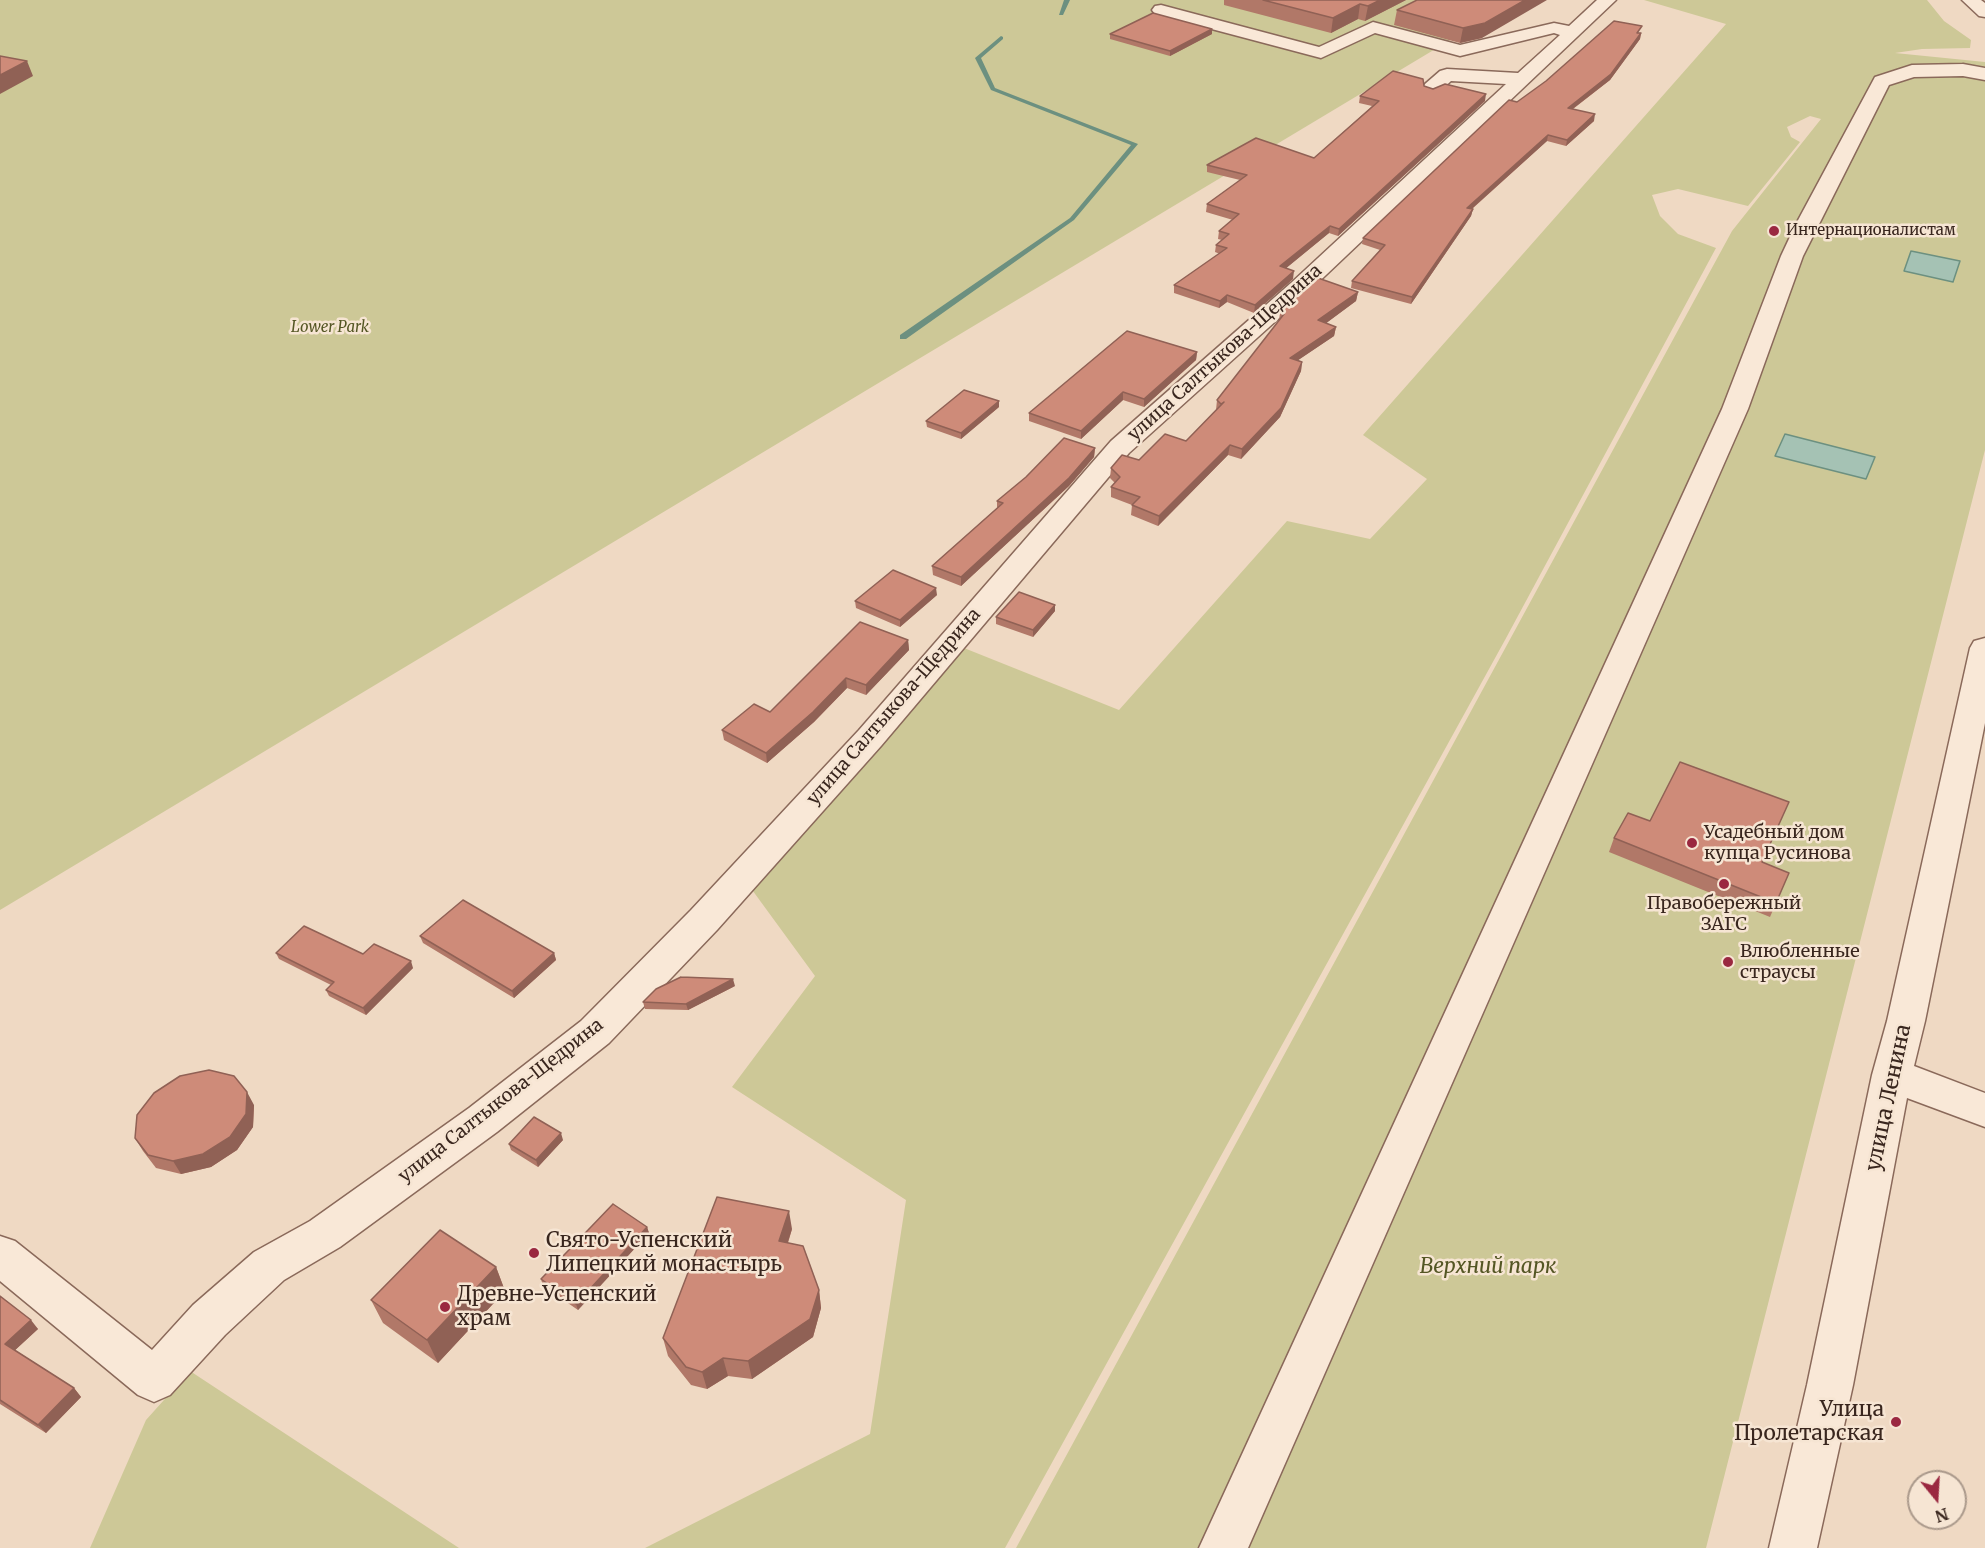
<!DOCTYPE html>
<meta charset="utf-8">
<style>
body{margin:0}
#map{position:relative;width:1985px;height:1548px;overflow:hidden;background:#efd9c3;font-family:Merriweather,serif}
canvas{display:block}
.north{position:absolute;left:1907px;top:1470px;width:60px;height:60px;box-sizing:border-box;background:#f6e5d3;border:2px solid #aa998b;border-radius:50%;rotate:162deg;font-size:16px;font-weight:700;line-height:24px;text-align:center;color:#39261e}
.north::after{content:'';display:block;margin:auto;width:21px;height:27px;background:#9a2840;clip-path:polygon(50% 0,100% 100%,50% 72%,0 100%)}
</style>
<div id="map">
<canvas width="1985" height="1548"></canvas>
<div class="north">N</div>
</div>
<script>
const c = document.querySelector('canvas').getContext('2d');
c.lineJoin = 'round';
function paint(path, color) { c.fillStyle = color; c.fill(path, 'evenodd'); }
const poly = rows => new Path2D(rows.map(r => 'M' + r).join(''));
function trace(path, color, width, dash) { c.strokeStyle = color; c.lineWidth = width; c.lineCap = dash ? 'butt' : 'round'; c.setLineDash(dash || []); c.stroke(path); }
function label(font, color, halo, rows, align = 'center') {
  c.font = font + ' Merriweather,serif'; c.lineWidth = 5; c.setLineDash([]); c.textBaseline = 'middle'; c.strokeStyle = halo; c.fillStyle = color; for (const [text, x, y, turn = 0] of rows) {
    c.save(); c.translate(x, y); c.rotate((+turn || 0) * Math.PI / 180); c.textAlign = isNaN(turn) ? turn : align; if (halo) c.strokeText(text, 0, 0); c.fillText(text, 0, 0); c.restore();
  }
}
const green = poly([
 [0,0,1517,0,0,910],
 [1644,0,1927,0,1944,21,1971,40,1970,48,1922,49,1895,53,1985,62,1985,450,1706,1548,1016,1548,1732,231,1821,119,1810,116,1787,127,1791,137,1800,142,1748,206,1678,189,1652,195,1660,216,1678,234,1716,248,1505,640,1005,1548,645,1548,870,1434,906,1200,732,1087,815,976,750,887,959,646,1119,710,1287,521,1370,539,1427,479,1363,435,1726,24],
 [190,1371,459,1548,90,1548,146,1420]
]);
const water = poly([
 [1911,251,1960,261,1953,282,1904,271,1911,251],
 [1785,434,1875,457,1866,479,1775,456,1785,434]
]);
const stream = poly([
 [1064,0,1070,0,1063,15,1059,15,1064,0],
 [1001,36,1003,37,1003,39,981,58,995,88,1138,144,1074,220,906,339,900,339,900,335,1070,218,1131,145,991,90,975,58,1001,36]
]);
const minor = poly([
 [1597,0,1616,0,1307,293,1129,453,881,746,717,930,609,1043,497,1132,340,1247,284,1280,225,1335,170,1395,154,1402,138,1395,0,1281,0,1236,15,1241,152,1350,193,1305,254,1252,310,1221,469,1108,581,1021,691,910,859,730,1111,441,1291,283,1506,84,1451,81,1439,92,1432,94,1425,92,1423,88,1425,84,1440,71,1447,69,1518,73,1560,35,1554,33,1460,56,1375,33,1321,58,1155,14,1152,10,1155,6,1161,5,1319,47,1373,22,1460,45,1554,23,1569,26,1597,0],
 [1962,0,1981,0,1985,3,1985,17,1979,16,1962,0],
 [1963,64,1985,68,1985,80,1963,76,1914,77,1889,85,1803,256,1748,409,1248,1548,1199,1548,1722,409,1781,256,1796,224,1875,77,1912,65,1963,64],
 [1985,638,1985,723,1925,1021,1914,1066,1985,1093,1985,1127,1907,1098,1853,1385,1817,1548,1769,1548,1807,1385,1872,1075,1887,1021,1970,648,1974,641,1985,638]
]);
const wall = poly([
 [1224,0,1406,0,1365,21,1358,19,1331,33,1224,5],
 [1417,0,1482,38,1460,43,1394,25,1397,10],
 [1212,29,1212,34,1170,56,1110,39,1110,34],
 [1641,32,1640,33,1641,33,1640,39,1610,80,1573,109,1594,121,1566,146,1547,141,1472,209,1473,209,1471,216,1411,304,1351,288,1352,281,1380,250,1362,244,1363,238],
 [1424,86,1433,89,1485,101,1338,236,1329,233,1286,268,1293,279,1254,313,1227,302,1219,308,1174,293,1174,285,1220,254,1215,252,1216,245,1222,240,1218,239,1219,231,1233,220,1206,212,1207,204,1240,180,1207,172,1207,165,1314,158,1372,106,1359,103,1360,96],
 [1358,292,1356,301,1326,323,1336,327,1334,336,1298,360,1302,362,1301,371,1280,417,1241,459,1228,455,1158,526,1131,515,1132,505,1111,497,1111,487,1115,483,1110,478,1111,468,1139,460,1186,441,1216,410,1217,400,1279,321,1280,312],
 [1197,352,1196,360,1144,407,1123,400,1081,439,1029,421,1029,413],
 [999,407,961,439,927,427,926,421],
 [1095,448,1094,457,1069,486,961,586,933,575,932,566,997,508,997,501],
 [937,595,900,627,856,608,855,601],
 [1055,611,1033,637,996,624,996,617],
 [908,640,909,650,866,695,847,688,814,722,767,763,724,740,722,730,770,712],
 [1650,821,1776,903,1770,917,1609,852,1614,838],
 [420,936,554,953,556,960,514,998,423,943],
 [276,953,363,954,413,968,366,1015,329,996,326,990,331,985,279,959],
 [735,986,688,1010,645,1009,643,1002],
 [254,1105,253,1127,237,1150,211,1167,181,1174,156,1168,143,1151,135,1138],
 [563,1140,538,1167,511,1150,509,1144],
 [647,1227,649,1233,578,1310,543,1286,541,1279],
 [792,1229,788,1243,819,1290,821,1308,813,1337,752,1379,728,1376,707,1389,691,1385,668,1356,663,1338],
 [496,1267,505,1291,438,1363,383,1323,371,1300],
 [0,1296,38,1329,15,1350,74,1388,81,1397,46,1433,0,1404]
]);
const shadedWall = poly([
 [1380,0,1406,0,1365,21,1368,6],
 [1525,0,1547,0,1482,38,1460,43,1463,28],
 [1360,4,1358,19,1331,33,1333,18],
 [1212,29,1212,34,1170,56,1170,51],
 [1641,33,1640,39,1610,80,1566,114,1568,108],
 [27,61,33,76,0,94,0,75],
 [1486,94,1485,101,1338,236,1339,229],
 [1595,114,1594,121,1566,146,1567,140],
 [1548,135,1547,141,1466,214,1467,208],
 [1473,209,1471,216,1411,304,1412,297],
 [1330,226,1329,233,1279,274,1280,266],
 [1294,271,1293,279,1254,313,1255,305],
 [1358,292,1356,301,1317,330,1318,320],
 [1227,295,1227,302,1219,308,1220,301],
 [1336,327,1334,336,1288,367,1290,358],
 [1197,352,1196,360,1144,407,1144,399],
 [1302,362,1301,371,1280,417,1241,459,1242,449],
 [1123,392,1123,400,1081,439,1081,431],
 [999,401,999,407,961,439,961,433],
 [1230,445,1228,455,1158,526,1159,516],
 [1095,448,1094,457,1069,486,961,586,961,577],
 [936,588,937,595,900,627,900,620],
 [1055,605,1055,611,1033,637,1033,630],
 [908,640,909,650,866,695,866,685],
 [846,678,847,688,814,722,767,763,766,753],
 [554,953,556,960,514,998,512,991],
 [411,961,413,968,366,1015,363,1008],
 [733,979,735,986,688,1010,686,1004],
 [247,1092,254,1105,253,1127,237,1150,211,1167,181,1174,173,1161],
 [561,1133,563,1140,538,1167,536,1160],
 [789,1211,792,1229,782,1260,779,1241],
 [647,1227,649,1233,578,1310,576,1304],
 [496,1267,505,1291,438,1363,427,1340],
 [819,1290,821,1308,813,1337,752,1379,748,1361],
 [31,1320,38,1329,12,1353,5,1344],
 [723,1358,728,1376,707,1389,702,1372],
 [74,1388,81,1397,46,1433,38,1425]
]);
const building = poly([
 [1263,0,1380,0,1368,6,1360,4,1333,18,1263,0],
 [1417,0,1525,0,1485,23,1463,28,1397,10,1417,0],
 [1153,13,1212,29,1170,51,1110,34,1153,13],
 [1614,21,1642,26,1637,33,1641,33,1611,74,1568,108,1595,114,1567,140,1548,135,1467,208,1473,209,1412,297,1352,281,1385,245,1363,238,1509,100,1517,102,1546,81,1614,21],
 [0,56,27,61,0,75,0,56],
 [1393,71,1423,79,1424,86,1433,89,1445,84,1486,94,1339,229,1330,226,1280,266,1294,271,1255,305,1227,295,1220,301,1174,285,1227,248,1216,245,1229,234,1219,231,1239,214,1207,204,1247,175,1207,165,1256,138,1314,158,1379,101,1360,96,1393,71],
 [1318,278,1358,292,1318,320,1336,327,1290,358,1302,362,1281,408,1242,449,1230,445,1159,516,1132,505,1140,497,1111,487,1120,477,1111,468,1122,455,1139,460,1165,434,1186,441,1224,402,1221,404,1217,400,1284,314,1280,312,1318,278],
 [1127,331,1197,352,1144,399,1123,392,1081,431,1029,413,1127,331],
 [964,390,999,401,961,433,926,421,964,390],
 [1064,438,1095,448,1069,478,961,577,932,566,1003,503,997,501,1026,477,1064,438],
 [893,570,936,588,900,620,855,601,893,570],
 [1019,592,1055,605,1033,630,996,617,1019,592],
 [860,622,908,640,866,685,846,678,813,712,766,753,722,730,754,704,770,712,860,622],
 [1680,762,1789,802,1762,862,1789,873,1776,903,1614,838,1628,813,1650,821,1680,762],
 [463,900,554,953,512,991,420,936,463,900],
 [304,926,363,954,374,944,411,961,363,1008,326,990,334,982,276,953,304,926],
 [681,977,733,979,686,1004,643,1002,656,989,681,977],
 [209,1070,234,1076,247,1092,246,1114,230,1137,203,1154,173,1161,148,1155,135,1138,137,1115,154,1093,180,1076,209,1070],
 [534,1117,561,1133,536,1160,509,1144,534,1117],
 [717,1197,789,1211,779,1241,803,1246,819,1290,810,1319,748,1361,723,1358,702,1372,686,1367,663,1338,717,1197],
 [613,1204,647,1227,576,1304,541,1279,613,1204],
 [440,1230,496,1267,427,1340,371,1300,440,1230],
 [0,1296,31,1320,5,1344,74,1388,38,1425,0,1400,0,1296]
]);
const markers = [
 [1774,231,6,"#9a2840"],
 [1692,843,6,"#9a2840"],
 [1724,884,6,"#9a2840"],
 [1728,962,6,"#9a2840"],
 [534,1253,6,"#9a2840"],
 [445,1307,6,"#9a2840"],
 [1896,1422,6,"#9a2840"]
];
const farPoinames = [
 ["Интернационалистам",1786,231]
];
const farParknames = [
 ["Lower Park",330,328]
];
const streetNames = [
 ["улица Салтыкова-Щедрина",1225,353,-42],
 ["улица Салтыкова-Щедрина",894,707,-49],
 ["улица Салтыкова-Щедрина",501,1101,-38]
];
const poiNames = [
 ["Усадебный дом",1704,833],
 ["купца Русинова",1704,854],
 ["Правобережный",1724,904,"center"],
 ["ЗАГС",1724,925,"center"],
 ["Влюбленные",1740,952],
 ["страусы",1740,973]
];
const nearStreetnames = [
 ["улица Ленина",1889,1098,-78]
];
const nearPoinames = [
 ["Свято-Успенский",546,1241],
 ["Липецкий монастырь",546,1265],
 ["Древне-Успенский",457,1295],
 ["храм",457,1319],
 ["Улица",1884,1410,"right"],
 ["Пролетарская",1884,1434,"right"]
];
const nearParknames = [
 ["Верхний парк",1488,1267]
];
paint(green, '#cdc897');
paint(water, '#a5c2b4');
trace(water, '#6c9080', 1.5);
paint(stream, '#6c9080');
trace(minor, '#8a695a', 3);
paint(minor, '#f9e8d7');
paint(wall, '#b17868');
paint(shadedWall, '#906155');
paint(building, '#ce8b79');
trace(building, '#906155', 1.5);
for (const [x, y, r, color] of markers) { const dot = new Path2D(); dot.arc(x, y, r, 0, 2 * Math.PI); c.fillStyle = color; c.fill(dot); trace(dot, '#f6e5d3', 2); }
label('15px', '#39261e', '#f6e5d3', farPoinames, 'left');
label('italic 15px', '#545624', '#f6e5d3', farParknames);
label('18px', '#39261e', '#f6e5d3', streetNames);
label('18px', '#39261e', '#f6e5d3', poiNames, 'left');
label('21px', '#39261e', '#f6e5d3', nearStreetnames);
label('21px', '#39261e', '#f6e5d3', nearPoinames, 'left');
label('italic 21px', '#545624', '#f6e5d3', nearParknames);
</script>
